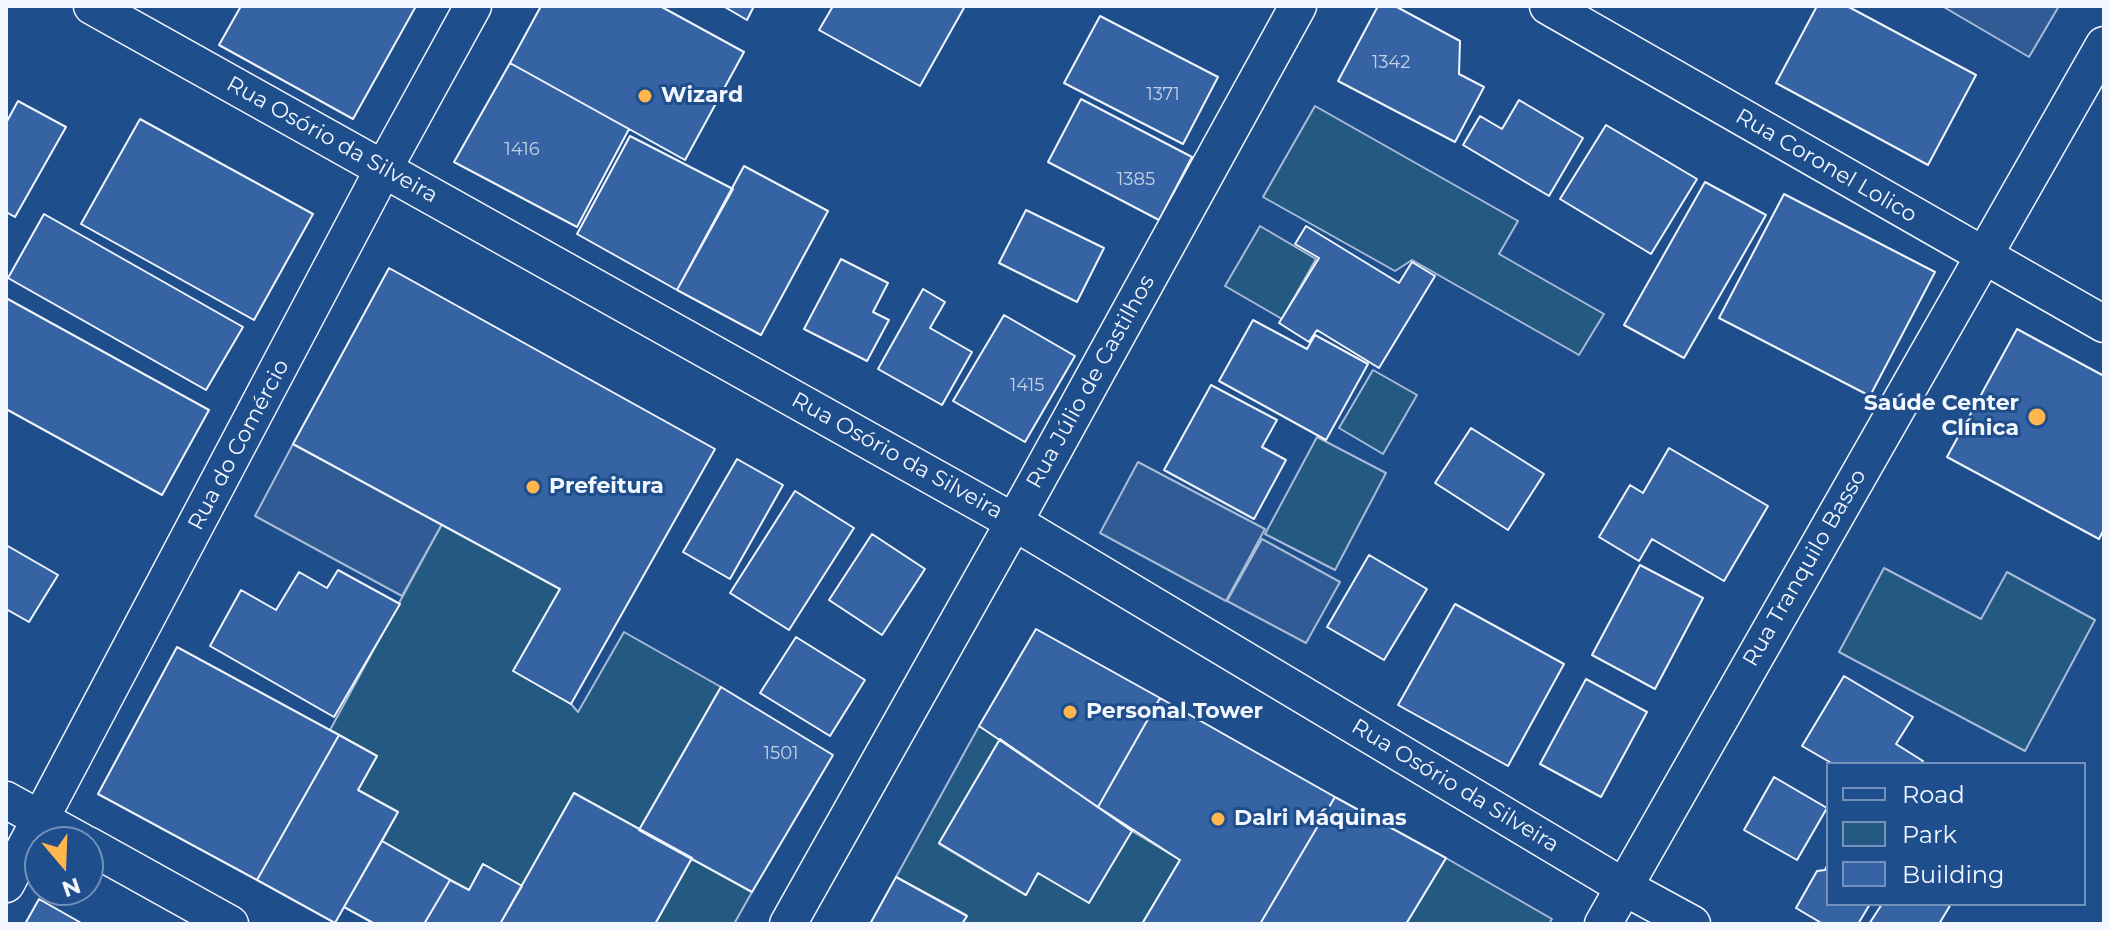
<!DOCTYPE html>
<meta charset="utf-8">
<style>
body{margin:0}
#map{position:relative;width:2110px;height:930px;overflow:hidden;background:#1f4e8c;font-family:Montserrat,sans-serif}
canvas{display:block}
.frame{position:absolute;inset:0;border:8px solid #f2f6ff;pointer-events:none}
.legend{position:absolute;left:1826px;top:762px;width:260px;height:144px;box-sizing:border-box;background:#1f4e8c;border:2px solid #7391ba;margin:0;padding:10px 14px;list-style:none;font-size:24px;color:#f2f6ff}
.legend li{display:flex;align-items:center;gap:16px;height:40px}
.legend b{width:40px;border:2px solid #7391ba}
.north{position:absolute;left:24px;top:826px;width:80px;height:80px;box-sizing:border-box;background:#1f4e8c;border:2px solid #7391ba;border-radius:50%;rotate:161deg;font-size:22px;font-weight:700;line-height:32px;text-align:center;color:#f2f6ff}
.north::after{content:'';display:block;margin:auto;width:28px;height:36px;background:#ffb74d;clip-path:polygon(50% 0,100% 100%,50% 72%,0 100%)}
</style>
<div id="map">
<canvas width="2110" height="930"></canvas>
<div class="frame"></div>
<ul class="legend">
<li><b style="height:10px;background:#1f4e8c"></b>Road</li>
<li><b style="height:22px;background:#245a82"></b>Park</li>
<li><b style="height:22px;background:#3563a3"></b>Building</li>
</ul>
<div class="north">N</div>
</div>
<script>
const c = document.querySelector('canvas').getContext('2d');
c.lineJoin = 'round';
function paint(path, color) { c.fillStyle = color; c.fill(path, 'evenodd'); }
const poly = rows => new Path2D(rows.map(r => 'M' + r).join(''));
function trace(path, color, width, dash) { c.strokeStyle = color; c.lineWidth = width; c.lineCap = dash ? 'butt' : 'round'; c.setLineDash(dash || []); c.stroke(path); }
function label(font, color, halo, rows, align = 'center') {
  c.font = font + ' Montserrat,sans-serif'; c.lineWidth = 6; c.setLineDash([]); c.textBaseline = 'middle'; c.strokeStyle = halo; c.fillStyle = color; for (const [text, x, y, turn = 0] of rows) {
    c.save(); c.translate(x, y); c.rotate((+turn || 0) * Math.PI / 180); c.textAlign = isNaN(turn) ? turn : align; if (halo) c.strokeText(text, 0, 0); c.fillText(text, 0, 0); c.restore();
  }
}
const green = poly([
 [1315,106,1518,221,1499,254,1604,314,1579,355,1412,260,1395,271,1263,197,1315,106],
 [1260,226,1316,259,1282,319,1225,286,1260,226],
 [1373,370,1417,395,1383,454,1339,428,1373,370],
 [1317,437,1386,473,1335,570,1265,534,1317,437],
 [442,524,560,589,514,671,571,704,578,712,624,632,721,687,639,830,574,793,522,886,483,864,469,890,382,841,398,812,358,790,377,756,330,730,442,524],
 [1884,568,1981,619,2007,572,2095,620,2025,751,1839,652,1884,568],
 [979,726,1000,739,939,844,1025,895,1038,873,1132,831,1180,860,1142,924,962,924,966,915,896,877,979,726],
 [692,858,752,892,734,924,655,924,692,858],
 [1446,858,1552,919,1549,924,1406,924,1446,858]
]);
const parking = poly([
 [1942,6,2059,6,2029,57,1942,6],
 [293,444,442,524,402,596,255,516,293,444],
 [1138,462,1265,529,1226,601,1100,533,1138,462],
 [1262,539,1340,582,1306,643,1227,601,1262,539]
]);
const building = poly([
 [241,6,416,6,353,119,219,45,241,6],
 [541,6,660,6,744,52,685,160,510,63,541,6],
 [723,6,754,6,747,20,723,6],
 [833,6,965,6,920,86,819,30,833,6],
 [1378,6,1395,6,1460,41,1459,74,1484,87,1455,142,1338,81,1378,6],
 [1817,6,1847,6,1976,75,1928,165,1776,83,1817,6],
 [1100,16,1218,77,1183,144,1064,83,1100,16],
 [510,63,629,129,577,227,454,162,510,63],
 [1081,99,1192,157,1159,220,1048,162,1081,99],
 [1519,100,1583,138,1549,196,1463,145,1480,116,1502,129,1519,100],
 [18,101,66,127,15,217,6,212,6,123,18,101],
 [140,119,313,214,254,320,81,224,140,119],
 [1606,125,1697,179,1651,254,1560,199,1606,125],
 [630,136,733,189,677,290,577,234,630,136],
 [744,166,828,211,761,335,677,290,744,166],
 [1705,182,1766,215,1684,358,1624,325,1705,182],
 [1784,194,1935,272,1870,396,1719,318,1784,194],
 [1026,210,1104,248,1077,302,999,263,1026,210],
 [44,214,243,327,206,390,8,278,44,214],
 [1306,226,1399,283,1412,262,1435,276,1379,368,1317,330,1309,342,1279,323,1319,258,1295,244,1306,226],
 [841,259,888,283,873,312,889,320,867,361,804,329,841,259],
 [389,268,715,449,571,704,513,671,560,589,293,444,389,268],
 [923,289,945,302,930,328,972,352,942,405,878,369,923,289],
 [6,298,209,410,162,495,6,409,6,298],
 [1004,315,1075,356,1025,442,953,401,1004,315],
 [1253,320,1307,349,1315,335,1368,364,1326,440,1219,381,1253,320],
 [2017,329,2104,376,2104,529,2099,539,1947,457,2017,329],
 [1211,385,1277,420,1262,447,1286,460,1254,519,1164,470,1211,385],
 [1471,428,1544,474,1508,530,1435,483,1471,428],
 [1669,448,1768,506,1724,581,1652,539,1639,561,1599,537,1630,485,1643,493,1669,448],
 [737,459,783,485,730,579,683,552,737,459],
 [795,491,854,528,789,630,730,593,795,491],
 [872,534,925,569,882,635,829,600,872,534],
 [6,545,58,575,29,622,6,609,6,545],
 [1369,555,1427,589,1384,660,1327,627,1369,555],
 [1640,565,1703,598,1655,689,1592,655,1640,565],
 [338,570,400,604,334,717,210,646,241,590,276,610,299,572,327,588,338,570],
 [1455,604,1564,664,1508,766,1398,705,1455,604],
 [1036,629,1160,698,1098,807,979,726,1036,629],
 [796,637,865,680,830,736,760,693,796,637],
 [177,647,339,735,257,880,98,794,177,647],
 [1844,676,1913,717,1896,744,1923,761,1921,764,1833,764,1802,746,1844,676],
 [1586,679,1647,712,1601,797,1540,764,1586,679],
 [721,687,833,755,752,892,639,830,721,687],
 [1160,698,1335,797,1260,924,1142,924,1180,860,1098,807,1160,698],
 [339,735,377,756,358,790,398,812,335,923,257,880,339,735],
 [1000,739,1132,831,1089,903,1038,873,1026,895,939,843,1000,739],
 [1774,777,1827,808,1797,860,1744,830,1774,777],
 [574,793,692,858,655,924,500,924,574,793],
 [1335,797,1446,858,1406,924,1260,924,1335,797],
 [382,841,450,880,424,924,375,924,344,907,382,841],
 [483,864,522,886,500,924,424,924,450,880,469,890,483,864],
 [1828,864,1828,904,1870,904,1858,924,1823,924,1796,908,1817,871,1825,870,1828,864],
 [896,877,967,916,962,924,870,924,896,877],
 [39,899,83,924,25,924,39,899],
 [1882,904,1951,904,1939,924,1869,924,1882,904]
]);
const street = poly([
 [92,6,1014,522,1624,887,1692,924],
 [1548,6,2104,324],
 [6,800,82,842],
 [88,845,230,924],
 [6,884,384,168,473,6],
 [788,924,1014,522,1298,6],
 [1603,924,2104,45]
]);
const markers = [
 [645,96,8,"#ffb74d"],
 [2037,417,10,"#ffb74d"],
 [533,487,8,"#ffb74d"],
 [1070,712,8,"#ffb74d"],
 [1218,819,8,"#ffb74d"]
];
const numberNames = [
 ["1342",1391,63],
 ["1371",1163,95],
 ["1416",522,150],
 ["1385",1136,180],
 ["1415",1027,386],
 ["1501",781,754]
];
const poiNames = [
 ["Wizard",661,96],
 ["Saúde Center",2019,404,"right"],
 ["Clínica",2019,429,"right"],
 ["Prefeitura",549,487],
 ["Personal Tower",1086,712],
 ["Dalri Máquinas",1234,819]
];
const streetNames = [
 ["Rua Osório da Silveira",332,140,29],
 ["Rua Coronel Lolico",1826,166,30],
 ["Rua Júlio de Castilhos",1091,382,-61],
 ["Rua do Comércio",239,445,-62],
 ["Rua Osório da Silveira",897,456,29],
 ["Rua Tranquilo Basso",1805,568,-60],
 ["Rua Osório da Silveira",1455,786,31]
];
paint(green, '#245a82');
trace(green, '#a8bbd7', 2);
paint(parking, '#305b95');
trace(parking, '#a8bbd7', 2);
paint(building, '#3563a3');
trace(building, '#f2f6ff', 2);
trace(street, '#f2f6ff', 39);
trace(street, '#1f4e8c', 36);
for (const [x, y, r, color] of markers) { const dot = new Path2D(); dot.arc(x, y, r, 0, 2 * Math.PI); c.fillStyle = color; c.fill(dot); trace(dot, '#1f4e8c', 3); }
label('18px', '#c3d1e8', null, numberNames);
label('bold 22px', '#f2f6ff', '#1f4e8c', poiNames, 'left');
label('22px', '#f2f6ff', '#1f4e8c', streetNames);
</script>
